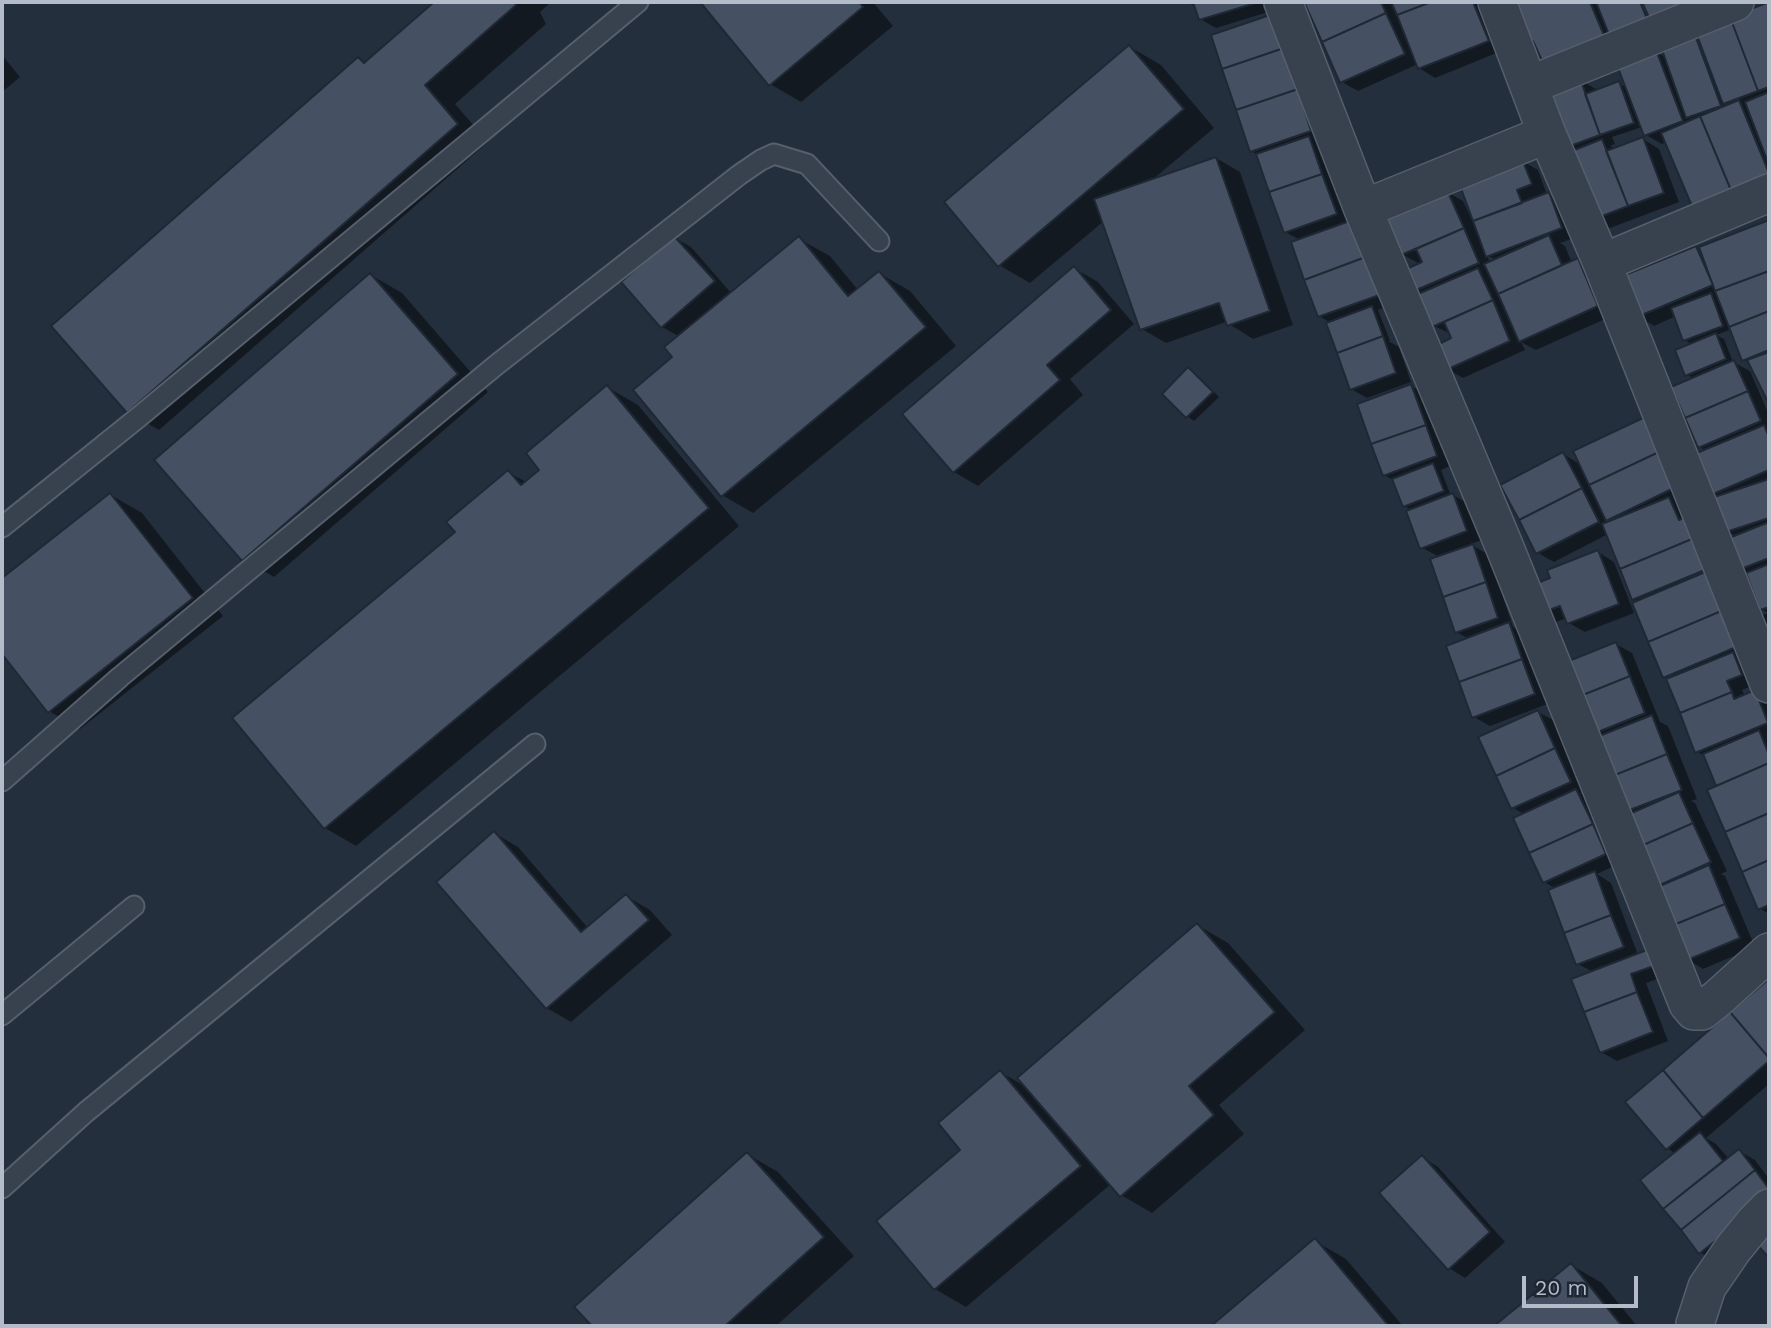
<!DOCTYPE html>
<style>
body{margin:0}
#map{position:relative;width:1771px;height:1328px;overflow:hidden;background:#242f3e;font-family:"Work Sans",sans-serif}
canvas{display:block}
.frame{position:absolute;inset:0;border:4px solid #b4bcc9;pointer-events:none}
.scale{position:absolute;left:1522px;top:1276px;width:116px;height:32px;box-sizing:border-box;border:4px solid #b4bcc9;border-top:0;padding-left:9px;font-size:21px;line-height:24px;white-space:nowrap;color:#b4bcc9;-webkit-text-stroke:5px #1d2633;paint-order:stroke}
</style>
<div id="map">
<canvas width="1771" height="1328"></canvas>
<div class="frame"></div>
<div class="scale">20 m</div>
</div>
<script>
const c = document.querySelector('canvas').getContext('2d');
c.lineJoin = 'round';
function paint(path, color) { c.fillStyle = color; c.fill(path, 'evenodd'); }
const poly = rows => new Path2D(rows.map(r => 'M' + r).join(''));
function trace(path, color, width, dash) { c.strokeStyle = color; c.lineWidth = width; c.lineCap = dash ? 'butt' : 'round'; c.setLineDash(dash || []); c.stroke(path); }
const shadow = poly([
 [437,2,551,2,540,12,546,24,455,104,488,142,159,430,128,412,359,59,366,63],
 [702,2,873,2,893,26,801,102,770,84],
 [1187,2,1262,2,1264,9,1278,9,1216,28,1200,19,1196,7],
 [1306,2,1485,2,1504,50,1435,78,1419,68,1418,64,1358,91,1342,82],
 [1509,2,1724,2,1669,30,1539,50,1526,43],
 [1769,4,1769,195,1667,142,1662,144,1646,135,1642,127,1612,137,1615,144,1610,146,1617,149,1643,139,1659,149,1679,202,1610,228,1594,219,1563,147,1580,80,1596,89,1597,91,1619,83,1628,89,1656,52,1667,58,1695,37,1701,40,1698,31],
 [1273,16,1400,302,1378,310,1390,341,1388,341,1399,347,1411,382,1367,398,1351,389,1331,323,1319,316,1300,240,1285,232,1258,155,1251,151],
 [1130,47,1161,65,1214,128,1152,180,1216,158,1240,172,1293,325,1253,339,1226,322,1166,343,1142,329,1104,221,1030,283,999,265],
 [2,55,20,77,2,92],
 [1522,161,1538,170,1547,195,1565,203,1577,237,1560,243,1565,246,1572,263,1578,260,1594,270,1614,315,1536,350,1521,342,1525,350,1463,378,1447,369,1453,339,1451,334,1434,326,1422,294,1415,290,1421,265,1402,254,1447,192,1463,201,1471,218,1473,216],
 [1487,255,1496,260,1490,263],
 [1769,222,1769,400,1750,363,1743,359,1732,329,1716,335,1724,339,1733,362,1750,371,1769,415,1769,636,1762,615,1768,613,1761,609,1750,577,1737,570,1737,537,1727,531,1705,496,1706,451,1700,447,1694,379,1686,374,1692,345,1685,340,1676,316,1654,326,1638,316,1696,248,1702,252,1701,248],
 [675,238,691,247,732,294,799,239,830,256,858,290,879,273,910,291,956,346,753,513,722,495,675,357,680,337,662,327],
 [1074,268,1098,282,1134,324,1070,379,1083,395,978,486,954,472],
 [371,275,402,293,488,392,274,577,243,559],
 [1189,370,1196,374,1219,397,1194,421,1187,416],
 [1411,386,1427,395,1452,465,1441,470,1451,496,1453,495,1469,504,1482,540,1470,544,1489,555,1513,627,1525,634,1550,703,1490,726,1474,717,1469,639,1456,632,1439,557,1421,547,1412,510,1404,506,1395,481,1384,475],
 [607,387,638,405,739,526,356,846,325,828,457,533,508,472,526,482,541,470],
 [1575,452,1693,495,1676,503,1685,508,1757,684,1742,690,1745,696,1755,692,1769,701,1769,914,1759,908,1718,787,1706,757,1696,751,1668,679,1664,677,1639,602,1634,599,1608,534,1554,562,1538,553,1563,454,1581,465],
 [111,495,142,513,223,616,80,729,49,711,2,651,2,581],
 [1598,552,1614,562,1634,613,1585,632,1569,623,1567,618,1556,622,1540,613,1552,579],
 [1616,644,1632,653,1660,722,1668,726,1697,799,1691,801,1695,803,1727,871,1721,874,1725,876,1755,947,1703,969,1687,959,1587,743],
 [1538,712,1555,721,1586,791,1580,793,1592,800,1621,863,1597,874,1611,883,1638,955,1669,975,1646,983,1668,1041,1617,1061,1601,1052,1593,972,1578,964,1556,889,1544,882,1525,815,1512,807],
 [494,833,518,847,588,928,626,896,650,910,672,935,571,1022,547,1008],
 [1197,925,1228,943,1305,1030,1219,1105,1244,1134,1152,1213,1121,1195,1111,1184,966,1307,935,1289,963,1150,1000,1072,1028,1088],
 [1769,981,1769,1084,1706,1138,1716,1144,1729,1159,1739,1151,1755,1160,1769,1179,1769,1211,1717,1262,1701,1253,1643,1180,1676,1154,1667,1148,1627,1102],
 [747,1154,778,1172,854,1256,776,1326,594,1326,577,1307],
 [1422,1157,1438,1167,1505,1242,1465,1278,1449,1268],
 [1315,1241,1346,1259,1403,1326,1214,1326],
 [1571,1265,1602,1283,1637,1326,1496,1326]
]);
const building = poly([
 [434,2,514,2,516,5,425,85,458,124,127,413,51,326,358,57,364,63,434,2],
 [700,2,859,2,863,7,769,86,700,2],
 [1193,2,1259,2,1199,20,1193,2],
 [1304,2,1381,2,1386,13,1322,42,1304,2],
 [1391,2,1431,2,1397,15,1391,2],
 [1431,2,1473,2,1489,41,1418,69,1397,15,1431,2],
 [1507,2,1590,2,1606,40,1544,65,1533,41,1524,44,1507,2],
 [1596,2,1640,2,1648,21,1610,37,1596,2],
 [1642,2,1683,2,1686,7,1651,22,1642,2],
 [1769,2,1769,87,1758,91,1730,17,1769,2],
 [1386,13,1405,54,1340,83,1322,42,1386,13],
 [1273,14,1284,48,1222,69,1211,35,1273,14],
 [1730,17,1758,91,1723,104,1695,30,1730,17],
 [1695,35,1721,106,1686,118,1661,47,1695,35],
 [1129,45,1184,109,998,267,944,202,1129,45],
 [1284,48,1298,89,1236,110,1222,69,1284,48],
 [1656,50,1683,121,1644,136,1617,65,1656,50],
 [1580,78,1600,135,1562,149,1542,91,1580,78],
 [1619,81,1634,123,1600,135,1585,94,1619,81],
 [1298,89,1311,131,1250,152,1236,110,1298,89],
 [1769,92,1769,165,1745,102,1769,92],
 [1739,100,1769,173,1769,179,1733,195,1700,116,1739,100],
 [1700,116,1733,195,1694,211,1661,133,1700,116],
 [1309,136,1322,174,1269,192,1256,154,1309,136],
 [1643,137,1664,193,1628,206,1606,151,1643,137],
 [1602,139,1628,206,1592,220,1567,153,1602,139],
 [1216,157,1270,311,1227,326,1219,303,1140,330,1094,199,1216,157],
 [1522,159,1532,184,1517,190,1522,203,1473,221,1459,183,1522,159],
 [1322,174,1337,214,1284,233,1269,192,1322,174],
 [1447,190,1464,228,1401,255,1385,217,1447,190],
 [1549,192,1562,228,1486,257,1473,221,1549,192],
 [1358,218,1371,255,1304,280,1291,242,1358,218],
 [1769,220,1769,271,1715,291,1699,247,1769,220],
 [1464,228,1479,263,1414,291,1404,270,1422,262,1416,249,1464,228],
 [1549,235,1562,265,1498,294,1484,264,1549,235],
 [674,236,715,281,661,328,621,282,674,236],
 [799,236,848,296,879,271,926,327,721,497,633,390,672,357,664,347,799,236],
 [1696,246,1713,285,1637,317,1620,277,1696,246],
 [1371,255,1385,293,1318,317,1304,280,1371,255],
 [1578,258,1598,306,1519,342,1498,294,1578,258],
 [1074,266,1111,310,1047,365,1060,380,953,473,902,414,1074,266],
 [1478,268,1493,300,1432,327,1418,294,1478,268],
 [1769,271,1769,311,1729,327,1715,291,1769,271],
 [370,273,458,374,242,561,154,460,370,273],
 [1711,293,1723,326,1683,341,1671,308,1711,293],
 [1493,300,1510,341,1446,370,1435,346,1451,338,1444,322,1493,300],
 [1372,306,1383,336,1337,353,1326,323,1372,306],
 [1769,311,1769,350,1742,361,1729,327,1769,311],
 [1716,333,1726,359,1685,376,1675,350,1716,333],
 [1383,336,1396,373,1350,390,1337,353,1383,336],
 [1769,352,1769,404,1747,360,1769,352],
 [1734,360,1748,391,1685,418,1671,387,1734,360],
 [1188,367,1213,392,1186,418,1162,394,1188,367],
 [1411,384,1426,425,1371,444,1357,404,1411,384],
 [607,385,709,508,324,829,232,718,455,532,446,522,508,470,521,485,539,470,526,453,607,385],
 [1748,391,1761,421,1698,448,1685,418,1748,391],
 [1645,417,1661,451,1589,485,1573,451,1645,417],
 [1426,425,1437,456,1383,476,1371,444,1426,425],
 [1764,425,1769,437,1769,470,1704,498,1687,457,1764,425],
 [1661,451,1678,486,1606,521,1589,485,1661,451],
 [1563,452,1582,488,1519,520,1500,485,1563,452],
 [1433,463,1444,491,1403,507,1392,479,1433,463],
 [1769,479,1769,518,1726,532,1714,497,1769,479],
 [1582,488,1599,522,1536,554,1519,520,1582,488],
 [110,493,193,598,48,713,2,654,2,578,110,493],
 [1453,493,1467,531,1420,549,1406,511,1453,493],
 [1669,497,1679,520,1691,515,1699,536,1620,569,1602,524,1669,497],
 [1769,522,1769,558,1736,571,1724,540,1769,522],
 [1699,536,1712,567,1632,600,1620,569,1699,536],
 [1473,544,1486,582,1443,597,1430,559,1473,544],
 [1598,550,1619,604,1567,624,1560,606,1538,614,1527,587,1550,578,1547,570,1598,550],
 [1769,564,1769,607,1760,610,1746,573,1769,564],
 [1710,570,1726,609,1648,642,1632,603,1710,570],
 [1486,582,1498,618,1455,633,1443,597,1486,582],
 [1726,609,1741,645,1663,678,1648,642,1726,609],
 [1509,622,1522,659,1459,682,1446,646,1509,622],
 [1616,642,1630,676,1568,701,1554,667,1616,642],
 [1733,652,1742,675,1727,681,1732,692,1680,713,1666,679,1733,652],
 [1522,659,1535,694,1472,718,1459,682,1522,659],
 [1630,676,1645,713,1583,738,1568,701,1630,676],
 [1755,690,1768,723,1695,753,1680,713,1732,692,1734,699,1755,690],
 [1538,710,1555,748,1496,776,1478,737,1538,710],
 [1652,715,1667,754,1600,781,1584,742,1652,715],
 [1759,730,1769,755,1769,763,1716,786,1703,754,1759,730],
 [1555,748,1571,782,1511,809,1496,776,1555,748],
 [1667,754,1682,790,1614,816,1600,781,1667,754],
 [1769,763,1769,813,1725,832,1707,790,1769,763],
 [1576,789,1593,824,1529,853,1513,818,1576,789],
 [1679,792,1693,823,1632,850,1618,819,1679,792],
 [1769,813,1769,860,1742,872,1725,832,1769,813],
 [1693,823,1711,862,1651,889,1632,850,1693,823],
 [1593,824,1606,854,1543,883,1529,853,1593,824],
 [494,831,581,932,626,894,649,920,546,1009,436,882,494,831],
 [1769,860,1769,905,1758,910,1742,872,1769,860],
 [1709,865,1725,904,1671,926,1655,888,1709,865],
 [1595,871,1611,915,1564,933,1548,890,1595,871],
 [1725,904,1740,938,1685,961,1671,926,1725,904],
 [1611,915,1624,947,1576,965,1564,933,1611,915],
 [1197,923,1275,1012,1189,1086,1214,1115,1120,1197,1017,1078,1197,923],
 [1647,950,1654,966,1631,974,1637,992,1584,1012,1571,979,1647,950],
 [1769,979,1769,1058,1730,1012,1769,979],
 [1637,992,1653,1032,1600,1053,1584,1012,1637,992],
 [1730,1012,1769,1058,1769,1061,1703,1118,1663,1070,1730,1012],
 [1000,1070,1081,1166,934,1290,876,1221,960,1150,938,1123,1000,1070],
 [1663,1070,1703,1118,1666,1150,1625,1102,1663,1070],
 [1700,1132,1723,1161,1663,1209,1640,1180,1700,1132],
 [1739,1149,1755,1170,1681,1230,1663,1209,1739,1149],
 [747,1152,824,1237,725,1326,592,1326,574,1307,747,1152],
 [1422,1155,1490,1232,1448,1270,1379,1193,1422,1155],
 [1755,1170,1769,1189,1752,1203,1756,1208,1699,1254,1681,1230,1755,1170],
 [1769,1229,1769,1258,1755,1242,1769,1229],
 [1315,1238,1389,1326,1211,1326,1315,1238],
 [1571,1263,1622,1326,1494,1326,1571,1263]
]);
const lane = poly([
 [2,527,140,416,638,2],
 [2,781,120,677,495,366,739,175,761,160,774,154,807,164,879,241],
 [2,1015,134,906],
 [2,1188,86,1112,535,744]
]);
const street = poly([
 [1283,2,1363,209,1505,548,1688,1004,1694,1011,1702,1011,1718,998,1769,952],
 [1497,2,1547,134,1602,263,1769,684],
 [1530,85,1735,2],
 [1363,209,1547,134],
 [1602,263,1769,193],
 [1696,1326,1695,1324,1707,1287,1733,1249,1756,1221,1769,1208]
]);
paint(shadow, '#0007');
paint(building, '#455162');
trace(building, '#1f2835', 2);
trace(lane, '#565f6c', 23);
trace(street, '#565f6c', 40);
trace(lane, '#38414e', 19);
trace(street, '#38414e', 37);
</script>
